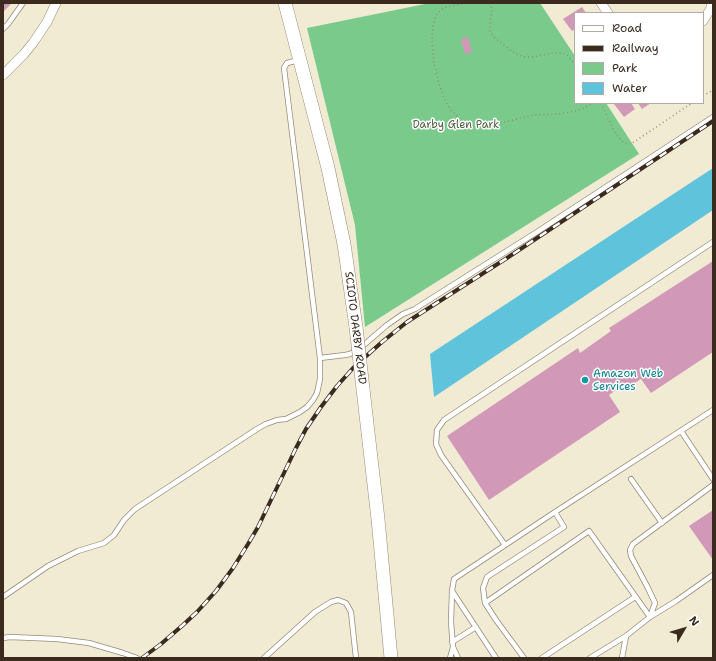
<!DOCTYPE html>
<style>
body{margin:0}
#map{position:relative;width:716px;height:661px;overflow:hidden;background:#f1ebd4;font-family:"Shantell Sans",sans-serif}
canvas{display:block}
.frame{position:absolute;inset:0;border:4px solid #3b2a1e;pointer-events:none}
.legend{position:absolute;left:574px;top:12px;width:130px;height:92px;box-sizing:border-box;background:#fff;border:1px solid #b1aaa5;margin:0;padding:5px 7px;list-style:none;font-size:12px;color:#3b2a1e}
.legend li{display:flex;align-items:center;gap:8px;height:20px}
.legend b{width:20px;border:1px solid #b1aaa5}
.north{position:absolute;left:664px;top:609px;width:40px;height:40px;-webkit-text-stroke:3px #fff;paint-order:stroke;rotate:52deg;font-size:11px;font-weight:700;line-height:16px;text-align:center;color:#3b2a1e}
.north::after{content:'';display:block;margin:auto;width:14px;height:18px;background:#3b2a1e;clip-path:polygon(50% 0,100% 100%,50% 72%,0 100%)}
</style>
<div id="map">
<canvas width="716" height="661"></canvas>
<div class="frame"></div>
<ul class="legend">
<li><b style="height:5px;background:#fff"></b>Road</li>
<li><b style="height:5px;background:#3b2a1e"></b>Railway</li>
<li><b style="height:11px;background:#79ca8b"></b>Park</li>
<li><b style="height:11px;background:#5ec3db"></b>Water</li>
</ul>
<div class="north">N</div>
</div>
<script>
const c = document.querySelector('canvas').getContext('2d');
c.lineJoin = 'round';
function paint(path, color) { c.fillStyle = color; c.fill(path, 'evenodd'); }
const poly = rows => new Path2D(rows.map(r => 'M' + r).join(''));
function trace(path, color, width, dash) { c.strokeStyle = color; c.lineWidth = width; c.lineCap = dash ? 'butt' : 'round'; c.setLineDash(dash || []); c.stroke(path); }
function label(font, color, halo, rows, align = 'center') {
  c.font = font + ' "Shantell Sans",sans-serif'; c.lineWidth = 3; c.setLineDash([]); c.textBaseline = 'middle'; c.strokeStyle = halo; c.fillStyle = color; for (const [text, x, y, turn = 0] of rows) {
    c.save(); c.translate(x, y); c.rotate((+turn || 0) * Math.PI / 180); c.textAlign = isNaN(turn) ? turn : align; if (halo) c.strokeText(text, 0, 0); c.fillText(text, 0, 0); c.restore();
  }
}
const green = poly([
 [430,3,540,3,575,56,575,103,606,103,639,154,365,327,355,225,307,28]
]);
const water = poly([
 [713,168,713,210,434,397,430,354]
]);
const building = poly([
 [3,3,12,3,3,12],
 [582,7,586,13,575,13,575,29,572,31,563,19],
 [468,37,472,52,465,54,461,39],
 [615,103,631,103,635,109,624,117,614,104],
 [638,103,651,103,642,109],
 [713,261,713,352,651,393,641,379,630,386,627,382,609,395,620,412,489,500,447,436,578,348,580,353,611,331,609,328],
 [713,510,713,560,689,526]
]);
const path = poly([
 [466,3,446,7,441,10,437,14,433,24,432,41,434,63,439,84,444,98,447,104,452,111,464,123,470,126,476,127,488,126,533,115,559,114,571,112,582,109,593,103],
 [490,3,492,9,490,22,490,31,496,39,516,54,524,57,532,57,553,53,563,53,568,56,575,65],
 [703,96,713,90],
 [601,103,615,133,621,140,624,143,629,144,631,144,692,103]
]);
const lane = poly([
 [3,29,8,24,23,3],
 [320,358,345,355,350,354,365,344,387,325,403,314,415,309,437,295,537,232,713,117],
 [681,431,713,479],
 [631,479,662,523],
 [505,545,441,455,436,444,437,430,444,420,713,242],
 [452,591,496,658],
 [3,597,48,566,78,551,104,543,114,535,124,520,135,509,257,429,266,424,277,420,286,419,300,412,307,407,313,400,317,393,320,379,320,358,284,68,287,63,299,60],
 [485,603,483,588,487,577,564,527,555,512],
 [650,617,655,603,648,588,631,556,630,550,633,544,713,485],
 [650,617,676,601,713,575],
 [3,638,10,637,57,639,89,643,123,653,137,658],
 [452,642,476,627],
 [264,658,315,612,331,602,338,600,346,603,351,612,356,658],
 [450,658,453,647],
 [458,658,453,647,451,622,452,591,454,579,555,512,713,410],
 [524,658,496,620,485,603,589,531,650,617,626,636,622,658],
 [542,658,635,597],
 [590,658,626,636]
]);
const street = poly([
 [601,3,608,13],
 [703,21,711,8,712,3],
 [3,75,24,54,33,43,47,22,56,3]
]);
const secondary = poly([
 [285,3,328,168,344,244,356,327],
 [363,389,378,519,391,658]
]);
const rail = poly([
 [142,658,161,644,183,625,197,612,216,591,233,568,248,544,258,527,296,448,306,429,321,407,337,386,354,367,382,342,407,322,507,258,713,121]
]);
const secondaryBridge = poly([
 [356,327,363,389]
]);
const markers = [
 [585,380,4,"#0f9aa8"]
];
const parkNames = [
 ["Darby Glen Park",456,125]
];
const streetNames = [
 ["SCIOTO DARBY ROAD",355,328,83]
];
const cultureNames = [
 ["Amazon Web",593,374],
 ["Services",593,387]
];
paint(green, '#79ca8b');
paint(water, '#5ec3db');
paint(building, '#d198b7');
trace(lane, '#968a79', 6);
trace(street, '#968a79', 10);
trace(secondary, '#968a79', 14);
trace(path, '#968a79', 1.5, [1, 3]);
trace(lane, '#fff', 4.5);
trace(street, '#fff', 9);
trace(secondary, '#fff', 13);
trace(rail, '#3b2a1e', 4);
trace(rail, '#fff', 2.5, [8]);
trace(secondaryBridge, '#968a79', 14, []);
trace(secondaryBridge, '#fff', 13);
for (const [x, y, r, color] of markers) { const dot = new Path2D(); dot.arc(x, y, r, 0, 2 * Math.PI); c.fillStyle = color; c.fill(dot); trace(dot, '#fff', 1.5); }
label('11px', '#516244', '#fff', parkNames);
label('11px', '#3b2a1e', '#fff', streetNames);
label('11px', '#0d838f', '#fff', cultureNames, 'left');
</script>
